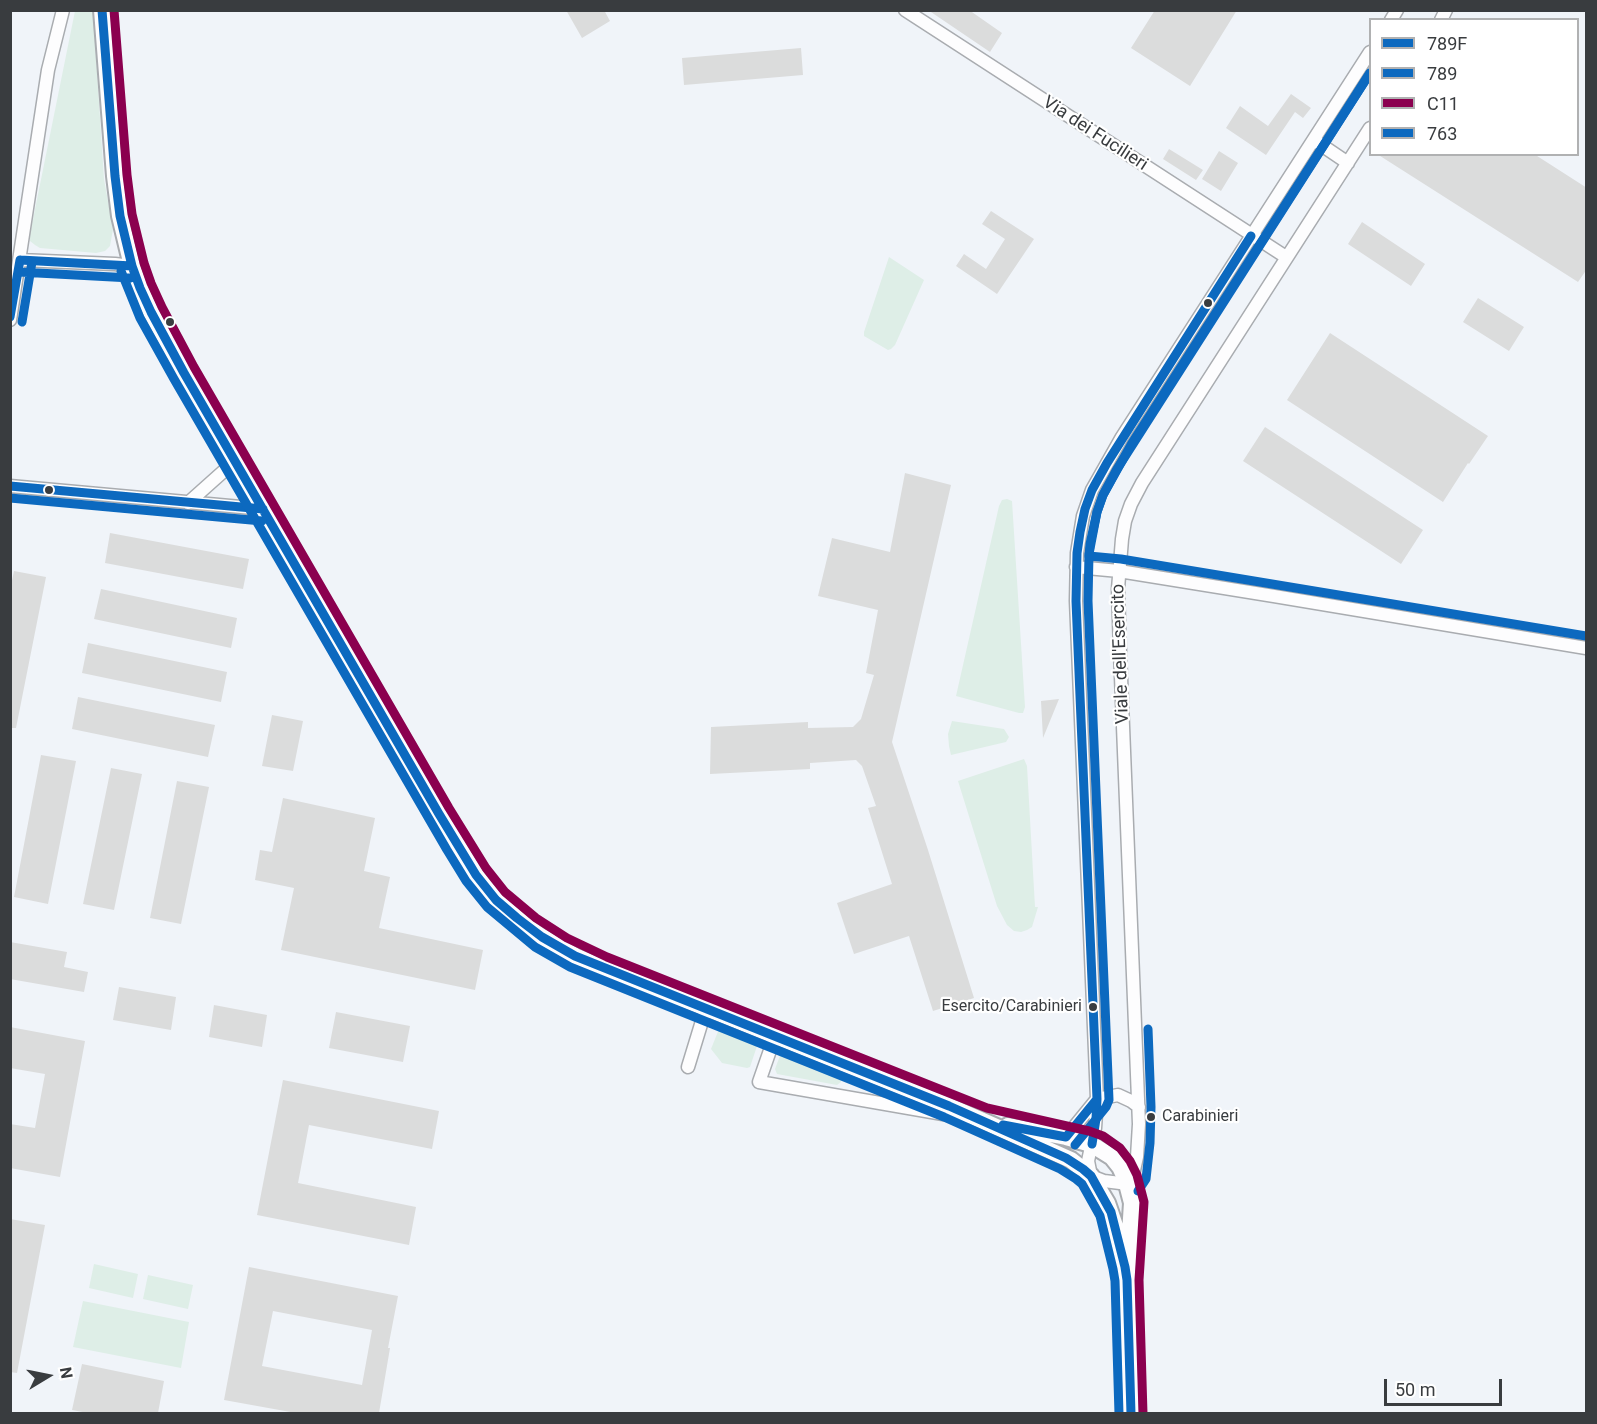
<!DOCTYPE html>
<style>
body{margin:0}
#map{position:relative;width:1597px;height:1424px;overflow:hidden;background:#f0f4f9;font-family:Roboto,sans-serif}
canvas{display:block}
.frame{position:absolute;inset:0;border:12px solid #393c3f;pointer-events:none}
.legend{position:absolute;left:1369px;top:18px;width:210px;height:138px;box-sizing:border-box;background:#fff;border:2px solid #b0b1b2;margin:0;padding:8px 10px;list-style:none;font-size:18px;color:#393c3f}
.legend li{display:flex;align-items:center;gap:12px;height:30px}
.legend b{width:30px;border:2px solid #b0b1b2}
.north{position:absolute;left:18px;top:1346px;width:60px;height:60px;-webkit-text-stroke:4px #fff;paint-order:stroke;rotate:80deg;font-size:16px;font-weight:700;line-height:24px;text-align:center;color:#393c3f}
.north::after{content:'';display:block;margin:auto;width:21px;height:27px;background:#393c3f;clip-path:polygon(50% 0,100% 100%,50% 72%,0 100%)}
.scale{position:absolute;left:1384px;top:1379px;width:118px;height:27px;box-sizing:border-box;border:3px solid #393c3f;border-top:0;padding-left:8px;font-size:18px;line-height:21px;white-space:nowrap;color:#393c3f;-webkit-text-stroke:4px #fff;paint-order:stroke}
</style>
<div id="map">
<canvas width="1597" height="1424"></canvas>
<div class="frame"></div>
<ul class="legend">
<li><b style="height:8px;background:#0c69bf"></b>789F</li>
<li><b style="height:8px;background:#0c69bf"></b>789</li>
<li><b style="height:8px;background:#8b004f"></b>C11</li>
<li><b style="height:8px;background:#0c69bf"></b>763</li>
</ul>
<div class="north">N</div>
<div class="scale">50 m</div>
</div>
<script>
const c = document.querySelector('canvas').getContext('2d');
c.lineJoin = 'round';
function paint(path, color) { c.fillStyle = color; c.fill(path, 'evenodd'); }
const poly = rows => new Path2D(rows.map(r => 'M' + r).join(''));
function trace(path, color, width, dash) { c.strokeStyle = color; c.lineWidth = width; c.lineCap = dash ? 'butt' : 'round'; c.setLineDash(dash || []); c.stroke(path); }
function label(font, color, halo, rows, align = 'center') {
  c.font = font + ' Roboto,sans-serif'; c.lineWidth = 4.5; c.setLineDash([]); c.textBaseline = 'middle'; c.strokeStyle = halo; c.fillStyle = color; for (const [text, x, y, turn = 0] of rows) {
    c.save(); c.translate(x, y); c.rotate((+turn || 0) * Math.PI / 180); c.textAlign = isNaN(turn) ? turn : align; if (halo) c.strokeText(text, 0, 0); c.fillText(text, 0, 0); c.restore();
  }
}
const green = poly([
 [75,11,93,11,104,179,113,229,110,246,105,251,96,253,40,248,35,245,30,241,30,234],
 [889,257,924,280,895,345,891,349,888,350,864,336,864,332],
 [1007,499,1012,501,1025,707,1023,713,1019,713,956,696,999,506,1002,500],
 [952,721,1004,729,1009,737,1006,742,951,755,949,746,948,734],
 [1024,759,1027,766,1035,907,1038,907,1032,927,1027,930,1021,932,1014,931,1007,925,997,906,958,781],
 [719,1029,758,1043,750,1067,747,1068,722,1063,711,1049],
 [781,1053,840,1075,841,1082,837,1085,777,1074,775,1069],
 [94,1264,138,1274,133,1298,89,1288],
 [148,1275,193,1285,188,1309,143,1299],
 [83,1301,189,1322,181,1368,73,1347]
]);
const building = poly([
 [566,10,604,10,610,21,582,38],
 [928,10,969,10,1002,33,990,52],
 [1155,10,1237,10,1190,86,1131,48],
 [801,48,803,75,684,85,682,58],
 [1291,94,1311,108,1303,118,1295,112,1266,155,1226,128,1240,106,1268,126],
 [1169,149,1203,170,1196,180,1163,159],
 [1219,151,1238,163,1221,191,1202,179],
 [1377,154,1534,154,1587,188,1587,269,1578,282],
 [991,211,1034,239,997,294,956,266,964,254,986,269,1005,239,982,224],
 [1362,222,1425,264,1411,286,1348,244],
 [1478,298,1524,327,1509,351,1463,322],
 [1330,333,1488,436,1469,464,1468,463,1443,502,1287,400],
 [1265,427,1423,530,1401,564,1243,461],
 [905,473,951,485,892,742,928,850,974,998,933,1011,909,936,854,954,837,903,892,884,868,808,876,806,862,766,856,760,810,763,810,769,710,774,711,727,808,722,808,728,853,727,861,719,874,675,866,673,878,610,818,596,832,538,890,552],
 [110,533,249,559,243,589,105,563],
 [14,571,46,577,16,728,10,728,10,590],
 [101,589,237,618,231,648,94,619],
 [88,643,227,672,221,702,82,673],
 [78,697,215,725,208,757,72,729],
 [1059,699,1043,738,1041,701],
 [272,715,303,721,293,771,262,766],
 [41,755,76,761,48,904,14,897],
 [111,768,142,774,114,910,83,904],
 [177,781,209,787,181,924,150,918],
 [283,798,375,818,364,871,390,877,379,928,483,950,475,990,281,950,294,888,255,880,260,850,272,852],
 [10,942,67,952,64,967,88,972,84,992,10,979],
 [119,987,176,997,171,1030,113,1020],
 [214,1005,267,1015,262,1047,209,1037],
 [336,1012,410,1026,403,1062,329,1048],
 [10,1027,85,1041,60,1177,10,1168,10,1124,35,1128,45,1074,10,1068],
 [283,1080,439,1111,432,1149,309,1125,298,1183,416,1207,409,1245,257,1215],
 [10,1219,45,1225,17,1373,10,1372],
 [249,1267,398,1296,388,1348,390,1348,379,1413,296,1413,224,1400],
 [273,1311,372,1330,362,1385,262,1366],
 [82,1364,164,1381,158,1413,88,1413,72,1410]
]);
const minor = poly([
 [905,10,1286,257],
 [1391,20,1397,10],
 [1441,20,1446,10],
 [1370,52,1122,437,1092,490,1083,516,1077,553,1076,601,1097,1099,1095,1128,1088,1161,1091,1176,1104,1181,1128,1184,1132,1179,1137,1157,1139,1124,1120,652,1118,589,1122,539,1125,521,1131,504,1142,483,1370,128],
 [1314,140,1348,163],
 [20,260,115,264,132,266],
 [10,320,48,70,63,10],
 [10,486,263,509],
 [188,503,235,461],
 [1076,567,1119,571,1274,596,1586,648],
 [775,1036,759,1082,966,1118],
 [688,1067,706,1008],
 [1097,1099,1118,1095,1131,1101,1139,1107],
 [1066,1137,1097,1099]
]);
const tertiary = poly([
 [102,10,115,176,120,216,132,266,140,288,151,312,184,373,439,814,476,875,485,887,496,900,529,928,542,937,575,956,632,980,706,1008,949,1106,1071,1160,1091,1176,1107,1203,1115,1226,1127,1280],
 [1008,1126,1066,1137,1091,1144,1112,1157,1120,1167,1126,1180,1132,1203,1127,1280,1131,1414]
]);
const bus1 = poly([
 [102,10,115,176,120,216,132,266,140,288,151,312,184,373,439,814,476,875,496,900,517,918,542,937,575,956,949,1106,1066,1158,1083,1169,1091,1176,1111,1212,1125,1267,1127,1280,1131,1414],
 [20,260,132,266],
 [10,317,20,260],
 [10,486,263,509],
 [1003,1125,1066,1137,1097,1099],
 [1092,1144,1096,1119,1097,1099,1076,601,1077,553,1080,532,1085,509,1092,490,1107,463,1251,236]
]);
const bus2 = poly([
 [121,271,140,318,174,379,447,850,466,881,487,907,535,947,570,967,944,1117,1060,1169,1076,1179,1082,1184,1100,1216,1113,1269,1115,1281,1119,1414],
 [19,272,131,278],
 [22,322,32,262],
 [10,498,262,521],
 [1075,1145,1106,1107,1109,1100,1088,601,1089,554,1097,512,1103,495,1132,443,1370,73],
 [1138,1191,1146,1179,1150,1143,1151,1107,1148,1029]
]);
const bus3 = poly([
 [114,10,127,175,132,214,144,263,151,283,162,307,194,367,449,808,486,868,505,892,536,918,567,938,607,957,987,1108,1089,1131,1103,1136,1120,1148,1130,1161,1137,1175,1144,1202,1139,1280,1143,1414]
]);
const bus4 = poly([
 [1370,73,1117,469,1103,495,1097,512,1090,544,1089,556,1121,559,1586,636]
]);
const markers = [
 [1208,303,5,"#393c3f"],
 [170,322,5,"#393c3f"],
 [49,490,5,"#393c3f"],
 [1093,1007,5,"#393c3f"],
 [1151,1117,5,"#393c3f"]
];
const busNames = [
 ["Esercito/Carabinieri",1082,1007],
 ["Carabinieri",1162,1117,"left"]
];
const streetNames = [
 ["Via dei Fucilieri",1095,134,33],
 ["Viale dell'Esercito",1121,654,-92]
];
paint(green, '#deeee7');
paint(building, '#dbdcdc');
trace(minor, '#a9acb0', 15);
trace(tertiary, '#a9acb0', 20);
trace(minor, '#fdfdfe', 12);
trace(tertiary, '#fdfdfe', 16);
trace(bus1, '#0c69bf', 9);
trace(bus2, '#0c69bf', 9);
trace(bus3, '#8b004f', 9);
trace(bus4, '#0c69bf', 9);
for (const [x, y, r, color] of markers) { const dot = new Path2D(); dot.arc(x, y, r, 0, 2 * Math.PI); c.fillStyle = color; c.fill(dot); trace(dot, '#fff', 2); }
label('16px', '#393c3f', '#fff', busNames, 'right');
label('18px', '#393c3f', '#fff', streetNames);
</script>
